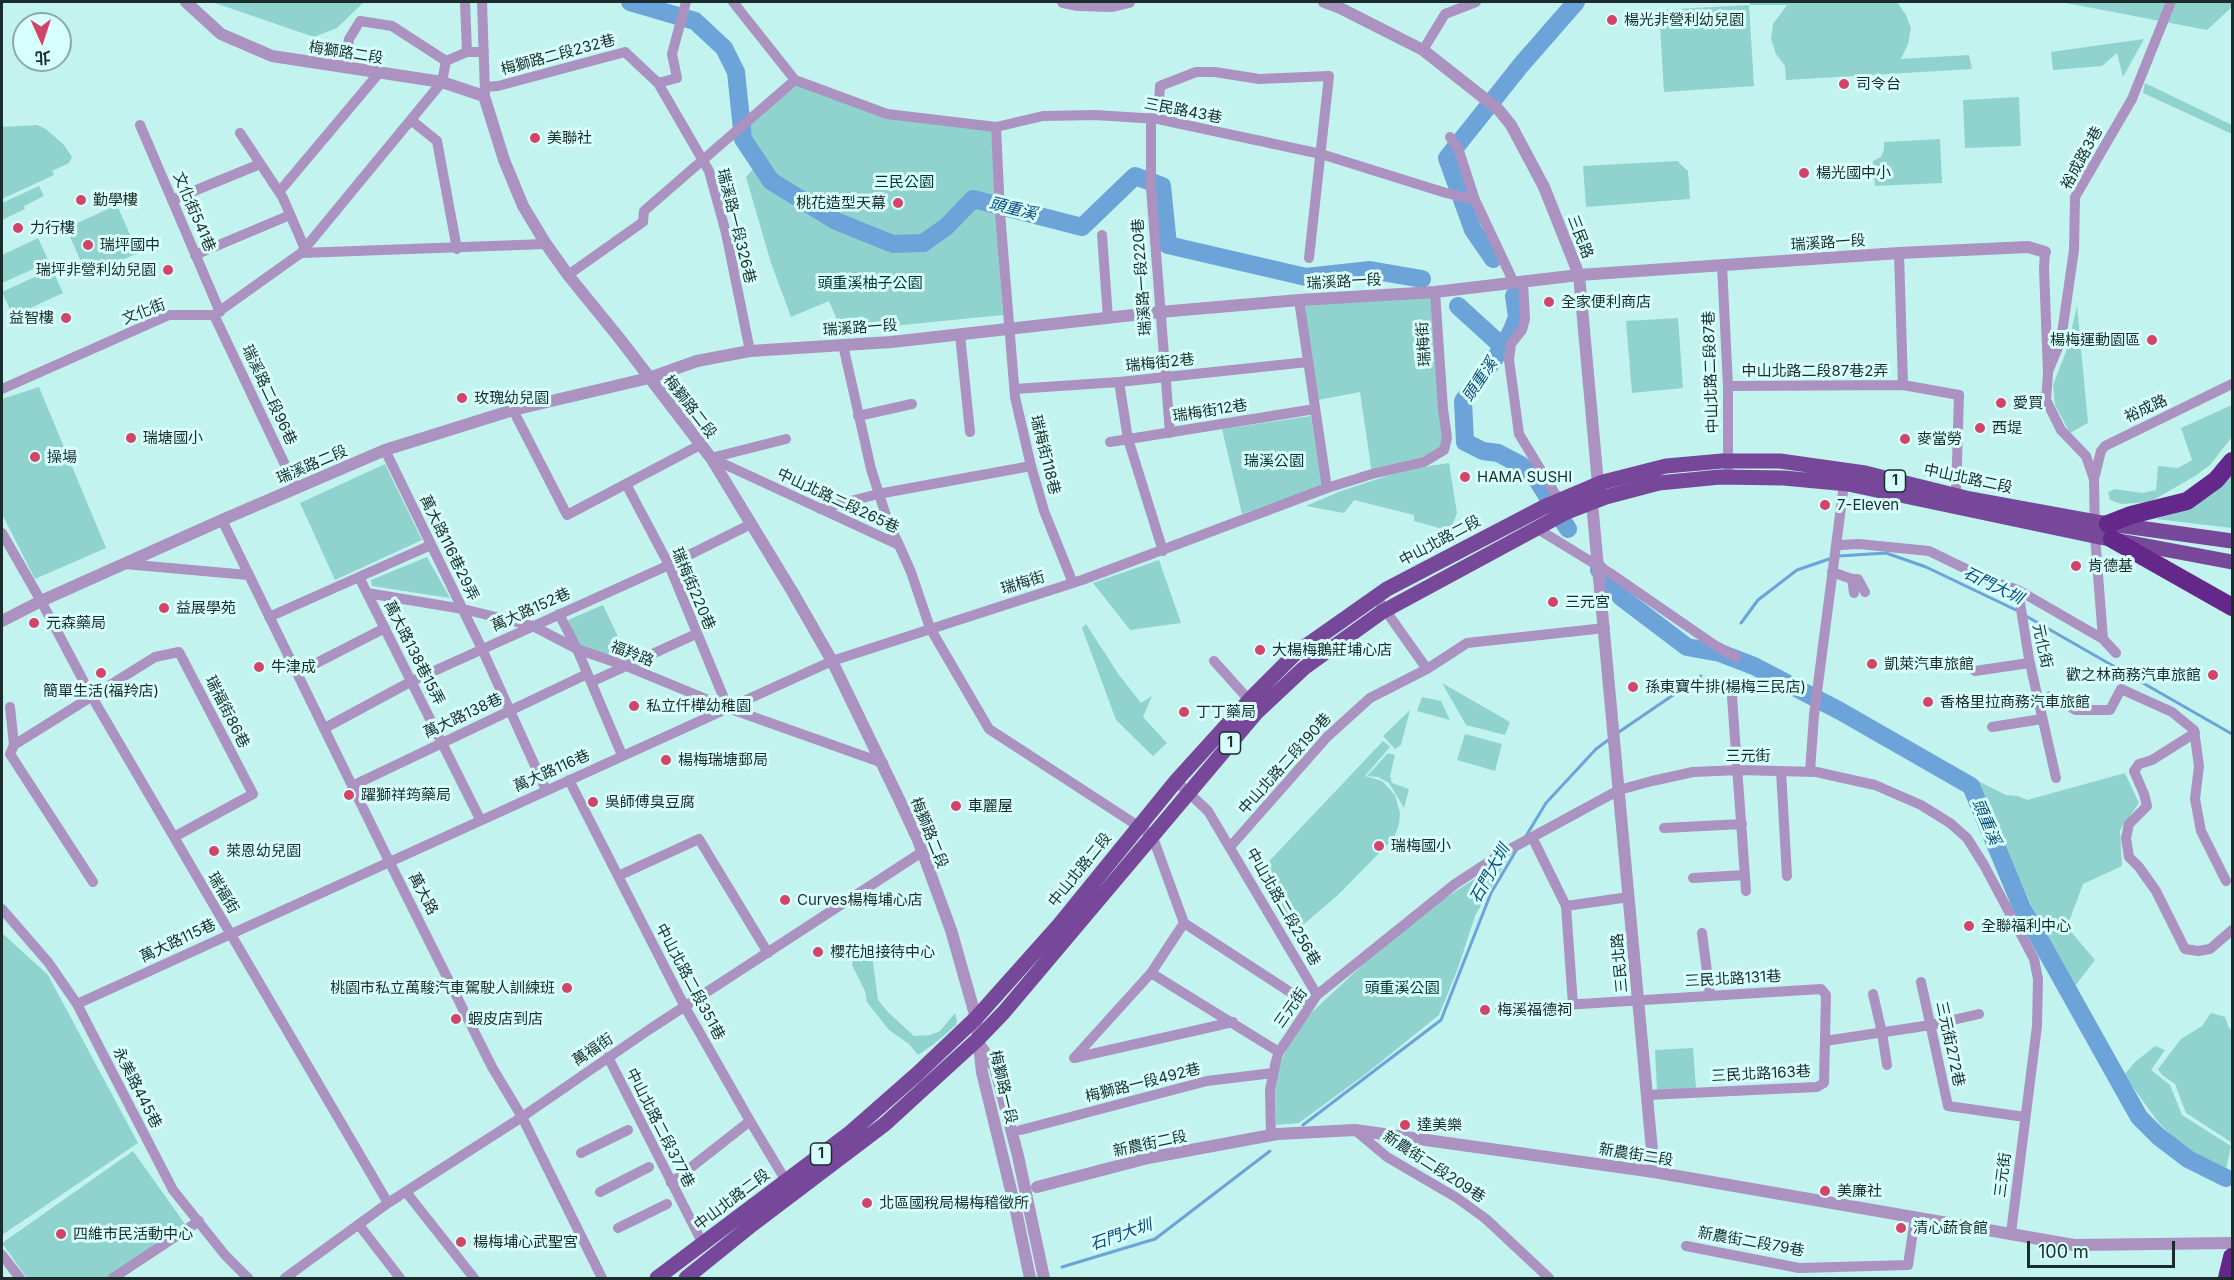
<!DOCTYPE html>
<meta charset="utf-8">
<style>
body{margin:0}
#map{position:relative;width:2234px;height:1280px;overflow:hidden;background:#c2f3ef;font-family:Inter,"Noto Sans TC",sans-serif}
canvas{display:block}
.frame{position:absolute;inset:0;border:3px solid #1a2d2c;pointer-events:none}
.north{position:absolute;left:12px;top:12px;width:60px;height:60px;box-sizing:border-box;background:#d7fffb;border:2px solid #8baba8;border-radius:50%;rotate:177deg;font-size:16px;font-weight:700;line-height:24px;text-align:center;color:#1a2d2c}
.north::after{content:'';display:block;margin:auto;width:21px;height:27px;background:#d44469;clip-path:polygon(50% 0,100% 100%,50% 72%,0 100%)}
.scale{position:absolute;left:2027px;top:1241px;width:148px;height:27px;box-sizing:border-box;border:3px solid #1a2d2c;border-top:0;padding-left:8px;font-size:18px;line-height:21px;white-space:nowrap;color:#1a2d2c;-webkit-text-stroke:4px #d7fffb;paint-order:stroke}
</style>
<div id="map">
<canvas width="2234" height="1280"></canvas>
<div class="frame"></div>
<div class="north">北</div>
<div class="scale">100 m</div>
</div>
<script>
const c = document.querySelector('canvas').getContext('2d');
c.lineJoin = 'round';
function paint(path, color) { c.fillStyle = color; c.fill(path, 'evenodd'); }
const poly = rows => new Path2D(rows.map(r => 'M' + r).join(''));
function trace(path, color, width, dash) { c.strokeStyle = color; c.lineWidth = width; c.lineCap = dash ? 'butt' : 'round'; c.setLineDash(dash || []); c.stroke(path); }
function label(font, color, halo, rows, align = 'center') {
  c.font = font + ' Inter,"Noto Sans TC",sans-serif'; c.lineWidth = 6; c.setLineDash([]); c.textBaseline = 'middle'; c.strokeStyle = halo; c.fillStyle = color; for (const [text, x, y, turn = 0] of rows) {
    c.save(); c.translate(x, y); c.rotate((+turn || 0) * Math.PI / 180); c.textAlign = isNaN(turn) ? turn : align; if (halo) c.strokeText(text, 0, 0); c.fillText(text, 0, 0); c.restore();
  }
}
const green = poly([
 [212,2,364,2,337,28,314,37],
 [1750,2,1897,2,1906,15,1911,28,1908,44,1901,59,1969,55,1972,69,1786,80,1785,66,1776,54,1771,39,1773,24,1787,5,1750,5],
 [2061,2,2232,2,2232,7,2207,30],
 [1749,5,1754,86,1664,92,1659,10],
 [2144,39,2123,77,2117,53,2102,66,2053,70,2051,52],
 [795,80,901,120,991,128,1003,315,842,331,829,301,791,317,771,263,746,177,759,163,743,139,741,124],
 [2145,83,2232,125,2232,134,2143,93],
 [2019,97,2021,146,1965,148,1963,100],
 [37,125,46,129,64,145,72,157,69,163,52,171,54,175,2,199,2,127],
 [1940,139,1942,183,1875,186,1873,161,1881,157,1884,149,1884,142],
 [1678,161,1680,164,1688,171,1690,199,1586,207,1583,166],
 [39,186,44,196,24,206,25,209,2,220,2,203],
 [117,205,138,253,87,275,66,228],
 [38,238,49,262,2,283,2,255],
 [52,269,63,293,13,316,2,292],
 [1435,292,1444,450,1372,474,1360,392,1313,401,1299,300],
 [2077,306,2088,423,2070,433,2055,405,2053,385,2067,349],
 [1678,318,1683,388,1632,393,1626,321],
 [39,387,106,548,35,579,2,514,2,399],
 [2232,405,2232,437,2210,465,2195,476,2150,502,2121,504,2110,500,2108,492,2115,489,2142,493,2156,490,2158,466,2178,468,2192,460,2181,428],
 [1311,416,1322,486,1242,514,1222,429],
 [1449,463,1457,513,1450,531,1414,521,1414,515,1354,500,1344,513,1306,506,1341,491,1405,470],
 [385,464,422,540,335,580,300,503],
 [2232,473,2232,528,2156,519,2193,507],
 [427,557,450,598,372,586,371,580],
 [1159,560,1181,623,1130,630,1093,583],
 [603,605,629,660,626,662,579,645,568,620],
 [1086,624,1119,675,1141,703,1152,696,1143,717,1167,743,1153,756,1116,720,1082,628],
 [1442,683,1510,722,1505,735,1466,725],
 [1422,697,1441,701,1450,720,1417,711],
 [1410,710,1401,745,1395,749,1383,736],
 [1465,734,1502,744,1495,771,1457,760],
 [1383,741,1390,747,1365,776,1382,781,1395,795,1400,813,1399,824,1394,838,1338,895,1296,931,1257,874],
 [1388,753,1395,755,1390,776,1392,783,1409,789,1404,808,1389,783,1378,777,1367,776],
 [2125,773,2139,803,2120,830,2122,866,2083,884,2067,927,2095,960,2075,986,2039,922,1974,779,2006,795,2018,796,2027,800],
 [1509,856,1475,916,1458,968,1439,1015,1367,1073,1299,1123,1276,1125,1275,1077,1287,1048,1309,1015,1371,957,1426,911],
 [2,933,48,975,138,1143,2,1235],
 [866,949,872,955,878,1000,888,1012,914,1036,930,1035,940,1031,955,1013,957,1021,956,1025,934,1044,918,1055,909,1044,889,1030,867,1002,865,991,852,965,854,955],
 [2211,1013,2225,1017,2229,1028,2232,1030,2231,1142,2186,1113,2175,1084,2162,1075,2158,1069,2181,1039,2202,1026],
 [2155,1046,2165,1050,2151,1070,2170,1085,2182,1115,2231,1146,2226,1170,2183,1147,2159,1123,2124,1075,2135,1062],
 [1693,1048,1696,1088,1657,1090,1655,1050],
 [133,1151,185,1224,107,1278,27,1278,2,1243]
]);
const stream = poly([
 [1839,556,1886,553,1926,567,2018,611],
 [2026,616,2232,734],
 [1741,623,1758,600,1797,570,1832,558],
 [1616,734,1701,676],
 [1526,836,1546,803,1596,749,1611,738],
 [1303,1125,1441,1020,1491,893,1517,849],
 [1062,1267,1155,1239,1270,1151]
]);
const river = poly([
 [630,2,695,21,724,48,736,72,743,139,771,181,836,221,893,244,923,243,946,227,973,199,1082,227,1135,176,1162,186,1168,245,1306,277,1370,270,1422,279],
 [1493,259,1473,230,1447,158,1521,65,1576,2],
 [1514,296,1517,317,1512,330,1503,347,1463,401,1465,442,1483,451,1498,453,1521,465,1537,480,1568,529],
 [1458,306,1503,347],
 [1599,570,1621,597,1687,647,1720,653,1754,666,1840,711,1971,786,2022,908,2139,1117,2158,1136,2188,1159,2226,1178]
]);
const minor = poly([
 [465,2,467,52],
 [482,2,485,93],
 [733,2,795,80],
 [1423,50,1445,14,1476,2],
 [446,61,467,52,484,52],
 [795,80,887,114,996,127,1043,116,1095,115,1158,119,1321,154,1446,193,1475,200],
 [658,83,709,171,726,233,750,351],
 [485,87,498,86,625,52,658,83,677,78,672,54,686,2],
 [1151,118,1151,188,1170,433],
 [1158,119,1160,86,1196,72,1215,72,1259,79,1329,76,1309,258],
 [411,120,437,141,457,249],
 [140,125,220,312],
 [996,127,1000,213,1015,397,1031,466,1044,511,1073,583],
 [240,133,283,198,305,249],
 [1450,137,1459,151,1475,200,1514,283],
 [279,192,379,73],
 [172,200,260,164],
 [1102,235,1108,318],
 [2045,252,2044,269,2048,373,2046,400,2061,430,2086,456,2094,479,2095,536,2103,639,2116,653],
 [301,253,546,244],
 [1899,253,1903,385],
 [195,255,290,215],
 [1722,265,1728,386,1728,468],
 [568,275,643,222,644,211,795,80],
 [1523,283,1525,319,1522,330,1511,344,1509,360,1519,434,1559,500],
 [1299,300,1327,488],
 [214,315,296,488],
 [960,335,970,432],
 [843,345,871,469,888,522,899,545],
 [2049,369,2061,340,2074,250,2075,197,2132,99,2171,2],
 [1119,382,1128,439,1163,551],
 [1728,386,1903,385,1959,395,1956,496],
 [2,389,169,315,214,315,301,253,442,82,446,61,392,26,360,21,349,39,346,68],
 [1015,389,1119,382,1308,362],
 [513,410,567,515,700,445],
 [858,416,912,404],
 [1110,442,1315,409],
 [385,450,482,649,546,790],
 [711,458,899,545,911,572,930,628,989,729,1152,835,1184,923],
 [711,458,786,439],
 [2094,479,2101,451,2105,446,2232,384],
 [626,484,669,565,728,708],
 [820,509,878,494,1031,466],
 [222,520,389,861,492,1067,522,1117,602,1278],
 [1536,528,1613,575,1716,646,1736,657],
 [2,533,41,601,92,697,388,1203],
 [1841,545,1859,544,1929,551,1991,581,2018,590,2103,639],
 [125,564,248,575],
 [1832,572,1852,579,1854,593],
 [359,577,480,819],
 [1852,579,1858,579,1865,592],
 [2018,590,2029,659,2056,778],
 [367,593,463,609,533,626,577,649,626,666,728,708,883,763],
 [1376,597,1427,669],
 [559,614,577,649,622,755],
 [269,617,431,545],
 [1214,661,1249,700],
 [1975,671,2029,663],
 [297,673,385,628],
 [591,682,696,634],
 [1731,683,1746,891],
 [2050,696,2076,710,2110,710,2121,689,2172,712,2194,730,2199,766,2195,799,2201,831,2226,881],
 [10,707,14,745],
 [1992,727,2042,719],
 [325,728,412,681,669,565,751,524],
 [2195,733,2152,760,2139,764,2134,771,2144,794,2147,806,2129,824,2126,838,2129,857,2139,867,2156,891,2185,949,2198,951,2210,949,2232,930],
 [1781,771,1787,876],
 [1810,772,1814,715,1844,484],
 [569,780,685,1007,750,1121,786,1181,790,1184],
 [1176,781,1208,811,1317,995],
 [352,786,587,674],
 [1664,828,1742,824],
 [1532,837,1566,906,1573,1005],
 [1230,847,1327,737,1370,698,1427,669,1467,643,1605,628],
 [618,876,699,839,768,953],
 [1693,878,1745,875],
 [93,882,10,754,14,745,155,657,179,652,253,794,174,837],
 [1566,906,1629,897],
 [2,909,48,962,77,1004,173,1190,225,1255,248,1278],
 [1184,923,1310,1005],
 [1702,933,1710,995],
 [1151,973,1279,1052],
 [1921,982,1948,1106,2025,1117],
 [1873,994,1882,1033,1887,1065],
 [77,1004,832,661,1082,580,1327,488,1372,474,1424,462,1444,450,1447,438,1443,409,1435,292],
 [1500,1009,1821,989,1826,995,1824,1083,1817,1087,1648,1095],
 [1825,1041,1931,1025,1979,1014],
 [608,1057,703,1244],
 [1074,1058,1151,973,1184,923],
 [1074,1058,1233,1022],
 [1021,1130,1207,1081,1273,1073],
 [1355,1130,1387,1157,1457,1198,1486,1219,1549,1278],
 [1271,1136,1270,1090,1276,1061,1279,1052,1317,995,1455,884,1501,854,1619,790,1652,781,1693,772,1739,770,1816,772,1875,785,1921,805,1950,823,1967,838,1984,865,2034,959,2038,979,2037,1026,2011,1233],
 [581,1153,628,1130],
 [671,1183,750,1121],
 [406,1192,474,1278],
 [600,1192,649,1167],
 [359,1225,400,1278],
 [618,1228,667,1204],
 [1686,1246,1799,1268,1908,1265,1915,1218],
 [2,1255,20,1278],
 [113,1278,199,1221],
 [285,1278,388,1203,522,1117,650,1029,922,852]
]);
const tertiary = poly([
 [186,2,221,34,272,56,442,82,484,96,504,160,523,206,546,244,568,275,620,339,711,458,792,591,832,661,898,797,918,840,951,930,976,1018,982,1072,1016,1211,1030,1278],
 [1063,2,1078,5,1112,6,1129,2],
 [1324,2,1340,8,1423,50,1498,109,1511,125,1544,187,1579,275,1598,484,1592,503,1654,1172],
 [2,621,41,601,222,520,385,450,513,410,649,378,697,361,750,351,891,342,1160,312,1299,300,1435,292,1579,275,1899,253,2028,247,2045,252],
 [979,1044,995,1067,1018,1156,1044,1278],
 [1037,1187,1148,1158,1277,1134,1355,1130,1654,1172,2074,1245,2232,1243]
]);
const primary = poly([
 [657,1278,851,1132,917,1074,976,1018,1059,925,1176,781,1254,695,1296,653,1387,589,1544,507,1603,482,1666,466,1722,461,1780,461,1865,473,1970,499,2096,522,2232,541],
 [686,1278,753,1224,885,1124,977,1040,1004,1012,1257,712,1304,668,1382,612,1567,512,1606,497,1659,483,1720,477,1784,478,1848,484,2099,537,2232,562]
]);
const motorway = poly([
 [2108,524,2131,515,2187,501,2216,480,2232,461],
 [2112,539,2232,607],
 [2227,1278,2232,1257]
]);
const markers = [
 [1612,20,6,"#d44469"],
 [1844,84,6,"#d44469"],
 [535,138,6,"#d44469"],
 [1804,173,6,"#d44469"],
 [81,200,6,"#d44469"],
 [898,203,6,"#d44469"],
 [18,228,6,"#d44469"],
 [88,245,6,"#d44469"],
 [168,270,6,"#d44469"],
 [1549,302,6,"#d44469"],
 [66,318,6,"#d44469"],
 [2152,340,6,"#d44469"],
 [462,398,6,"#d44469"],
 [2001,403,6,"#d44469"],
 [1980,428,6,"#d44469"],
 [131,438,6,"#d44469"],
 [1905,439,6,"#d44469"],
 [35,457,6,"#d44469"],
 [1465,477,6,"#d44469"],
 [1825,505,6,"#d44469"],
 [2076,566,6,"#d44469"],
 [1553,602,6,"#d44469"],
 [164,608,6,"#d44469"],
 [34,623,6,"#d44469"],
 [1260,650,6,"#d44469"],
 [1872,664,6,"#d44469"],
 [259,667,6,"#d44469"],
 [101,673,6,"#d44469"],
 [2213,675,6,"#d44469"],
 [1633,687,6,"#d44469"],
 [1928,702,6,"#d44469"],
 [634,706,6,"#d44469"],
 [1184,712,6,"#d44469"],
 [666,760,6,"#d44469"],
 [349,795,6,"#d44469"],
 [593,802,6,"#d44469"],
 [956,806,6,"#d44469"],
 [1379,846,6,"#d44469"],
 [214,851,6,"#d44469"],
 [785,900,6,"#d44469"],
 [1969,926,6,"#d44469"],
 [818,952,6,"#d44469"],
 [567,988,6,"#d44469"],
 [1485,1010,6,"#d44469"],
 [456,1019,6,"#d44469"],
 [1405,1125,6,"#d44469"],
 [1825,1191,6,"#d44469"],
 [867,1203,6,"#d44469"],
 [1901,1228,6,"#d44469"],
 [61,1234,6,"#d44469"],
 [461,1242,6,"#d44469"]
];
const shields = [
 [1895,481,21],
 [1230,743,21],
 [821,1154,21]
];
const shieldNames = [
 ["1",1895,481],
 ["1",1230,743],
 ["1",821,1154]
];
const poiNames = [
 ["楊光非營利幼兒園",1624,20],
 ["司令台",1856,84],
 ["美聯社",547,138],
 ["楊光國中小",1816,173],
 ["勤學樓",93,200],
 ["桃花造型天幕",886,203,"right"],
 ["力行樓",30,228],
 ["瑞坪國中",100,245],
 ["瑞坪非營利幼兒園",156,270,"right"],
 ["全家便利商店",1561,302],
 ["益智樓",54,318,"right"],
 ["楊梅運動園區",2140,340,"right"],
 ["玫瑰幼兒園",474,398],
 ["愛買",2013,403],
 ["西堤",1992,428],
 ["瑞塘國小",143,438],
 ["麥當勞",1917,439],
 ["操場",47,457],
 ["HAMA SUSHI",1477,477],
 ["7-Eleven",1837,505],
 ["肯德基",2088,566],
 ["三元宮",1565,602],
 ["益展學苑",176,608],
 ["元森藥局",46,623],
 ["大楊梅鵝莊埔心店",1272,650],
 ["凱萊汽車旅館",1884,664],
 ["牛津成",271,667],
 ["歡之林商務汽車旅館",2201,675,"right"],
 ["孫東寶牛排(楊梅三民店)",1645,687],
 ["簡單生活(福羚店)",101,691,"center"],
 ["香格里拉商務汽車旅館",1940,702],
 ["私立仟樺幼稚園",646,706],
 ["丁丁藥局",1196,712],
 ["楊梅瑞塘郵局",678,760],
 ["躍獅祥筠藥局",361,795],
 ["吳師傅臭豆腐",605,802],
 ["車麗屋",968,806],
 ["瑞梅國小",1391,846],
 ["萊恩幼兒園",226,851],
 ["Curves楊梅埔心店",797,900],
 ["全聯福利中心",1981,926],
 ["櫻花旭接待中心",830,952],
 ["桃園市私立萬駿汽車駕駛人訓練班",555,988,"right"],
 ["梅溪福德祠",1497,1010],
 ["蝦皮店到店",468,1019],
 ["達美樂",1417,1125],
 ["美廉社",1837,1191],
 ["北區國稅局楊梅稽徵所",879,1203],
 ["清心蔬食館",1913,1228],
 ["四維市民活動中心",73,1234],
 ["楊梅埔心武聖宮",473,1242]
];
const streetNames = [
 ["梅獅路二段",346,53,9],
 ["梅獅路二段232巷",558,55,-15],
 ["三民路43巷",1183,111,11],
 ["裕成路3巷",2082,158,-61],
 ["文化街541巷",194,212,67],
 ["瑞溪路一段326巷",736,226,76],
 ["三民路",1580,237,69],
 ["瑞溪路一段",1828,243,-4],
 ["瑞溪路一段220巷",1142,277,-94],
 ["瑞溪路一段",1344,282,-3],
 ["文化街",144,312,-21],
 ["瑞溪路一段",860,328,-4],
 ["瑞梅街",1424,344,-94],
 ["瑞梅街2巷",1160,363,-6],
 ["中山北路二段87巷2弄",1815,371],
 ["中山北路二段87巷",1711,372,-92],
 ["瑞溪路二段96巷",269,395,65],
 ["梅獅路二段",690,407,52],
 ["裕成路",2146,409,-25],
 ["瑞梅街12巷",1210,411,-9],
 ["瑞梅街118巷",1045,455,76],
 ["瑞溪路二段",312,465,-23],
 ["中山北路二段",1968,479,12],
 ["中山北路二段265巷",838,501,25],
 ["中山北路二段",1440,541,-28],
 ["萬大路116巷29弄",449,548,64],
 ["瑞梅街",1023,583,-17],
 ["瑞梅街220巷",693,589,67],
 ["萬大路152巷",531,610,-24],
 ["元化街",2042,646,78],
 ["萬大路138巷15弄",414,653,63],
 ["福羚路",632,654,21],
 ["瑞福街86巷",227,712,63],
 ["萬大路138巷",463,716,-25],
 ["三元街",1748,756],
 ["中山北路二段190巷",1285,764,-48],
 ["萬大路116巷",552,771,-24],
 ["梅獅路二段",929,833,68],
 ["中山北路二段",1080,870,-51],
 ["瑞福街",223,893,59],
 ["萬大路",423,894,62],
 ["中山北路二段256巷",1283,907,60],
 ["萬大路115巷",178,941,-25],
 ["三民北路",1620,963,-95],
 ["三民北路131巷",1733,979,-3],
 ["中山北路二段351巷",690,982,62],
 ["三元街",1291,1008,-55],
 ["三元街272巷",1950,1044,78],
 ["萬福街",593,1050,-34],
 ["三民北路163巷",1761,1074,-3],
 ["梅獅路一段492巷",1143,1083,-14],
 ["梅獅路一段",1003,1087,77],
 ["永美路445巷",137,1088,63],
 ["中山北路二段377巷",660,1128,63],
 ["新農街二段",1150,1144,-12],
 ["新農街二段",1636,1155,9],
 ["新農街二段209巷",1434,1167,33],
 ["三元街",2003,1175,-83],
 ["中山北路二段",732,1200,-37],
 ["新農街二段79巷",1751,1242,10]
];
const parkNames = [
 ["三民公園",904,182],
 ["頭重溪柚子公園",870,283],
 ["瑞溪公園",1274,461],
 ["頭重溪公園",1402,988]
];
const waterNames = [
 ["頭重溪",1013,209,14],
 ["頭重溪",1480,380,-56],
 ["石門大圳",1993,586,26],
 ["頭重溪",1986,822,67],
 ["石門大圳",1490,874,-61],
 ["石門大圳",1121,1235,-19]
];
paint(green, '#90d3ce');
trace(stream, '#6ca3d9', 3);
trace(river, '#6ca3d9', 18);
trace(minor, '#ab92c0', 10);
trace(tertiary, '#ab92c0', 12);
trace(primary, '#774799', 15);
trace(motorway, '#64288a', 18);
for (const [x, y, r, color] of markers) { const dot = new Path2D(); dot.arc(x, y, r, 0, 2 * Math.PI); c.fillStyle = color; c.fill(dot); trace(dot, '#d7fffb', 2); }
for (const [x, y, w] of shields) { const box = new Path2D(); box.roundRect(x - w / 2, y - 11, w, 22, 4.5); c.fillStyle = '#d7fffb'; c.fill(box); trace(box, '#1a2d2c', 1.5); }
label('bold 14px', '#1a2d2c', null, shieldNames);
label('15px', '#1a2d2c', '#d7fffb', poiNames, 'left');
label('15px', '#1a2d2c', '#d7fffb', streetNames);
label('15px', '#003330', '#d7fffb', parkNames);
label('italic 16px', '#0b497b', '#d7fffb', waterNames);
</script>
